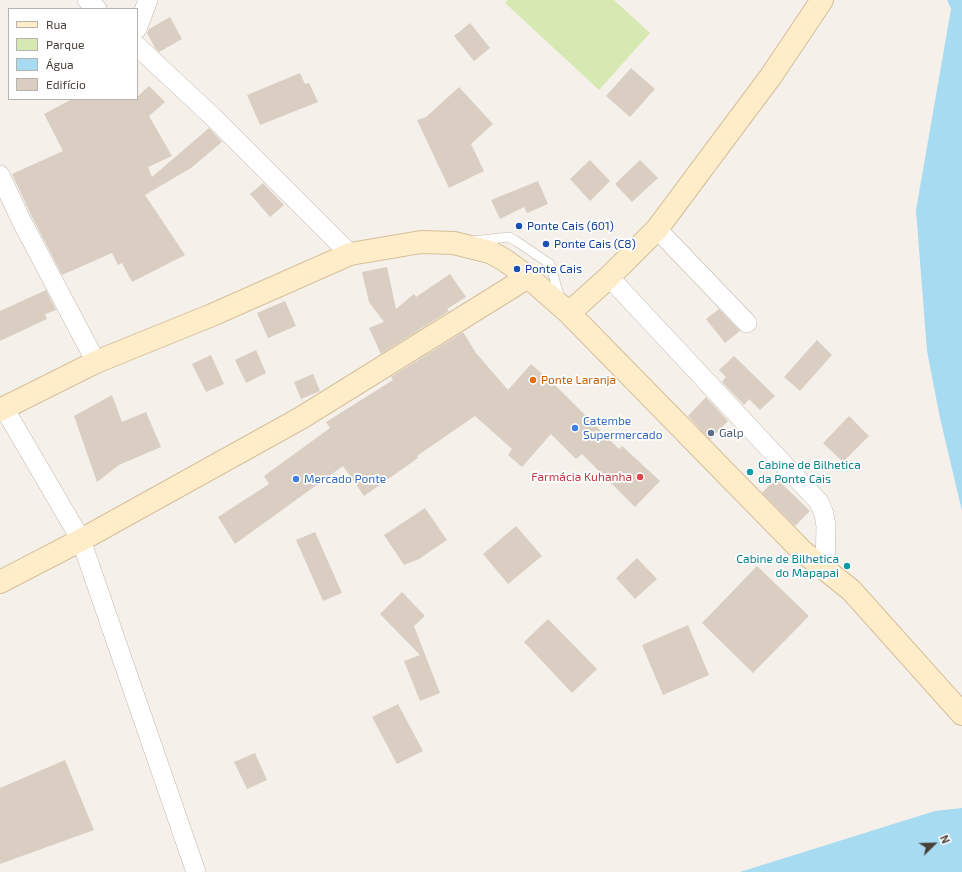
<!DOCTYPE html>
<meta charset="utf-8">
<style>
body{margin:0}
#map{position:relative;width:962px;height:872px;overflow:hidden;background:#f5f1ea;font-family:"Exo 2",sans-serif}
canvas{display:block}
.legend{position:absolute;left:8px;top:8px;width:130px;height:92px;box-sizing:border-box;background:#fff;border:1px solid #b6b3af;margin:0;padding:5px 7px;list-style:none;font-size:12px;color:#494138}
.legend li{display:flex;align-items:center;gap:8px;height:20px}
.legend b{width:20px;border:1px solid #b6b3af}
.north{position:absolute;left:914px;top:824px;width:40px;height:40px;-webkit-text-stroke:3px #fff;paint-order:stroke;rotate:67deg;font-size:11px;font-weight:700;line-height:16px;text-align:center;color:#494138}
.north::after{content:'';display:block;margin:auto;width:14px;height:18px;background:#494138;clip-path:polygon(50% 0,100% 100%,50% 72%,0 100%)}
</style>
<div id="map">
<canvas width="962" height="872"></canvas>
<ul class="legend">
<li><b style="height:5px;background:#ffedca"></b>Rua</li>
<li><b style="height:11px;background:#d6e9b3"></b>Parque</li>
<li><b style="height:11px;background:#a6dbf2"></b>Água</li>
<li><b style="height:11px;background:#dacec2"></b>Edifício</li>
</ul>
<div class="north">N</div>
</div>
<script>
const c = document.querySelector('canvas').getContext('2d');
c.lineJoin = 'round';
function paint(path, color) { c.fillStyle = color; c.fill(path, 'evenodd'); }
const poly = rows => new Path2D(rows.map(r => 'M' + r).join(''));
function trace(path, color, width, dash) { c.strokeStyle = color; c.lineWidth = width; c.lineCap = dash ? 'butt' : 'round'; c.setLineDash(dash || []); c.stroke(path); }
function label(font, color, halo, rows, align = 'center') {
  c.font = font + ' "Exo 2",sans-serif'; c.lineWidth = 3.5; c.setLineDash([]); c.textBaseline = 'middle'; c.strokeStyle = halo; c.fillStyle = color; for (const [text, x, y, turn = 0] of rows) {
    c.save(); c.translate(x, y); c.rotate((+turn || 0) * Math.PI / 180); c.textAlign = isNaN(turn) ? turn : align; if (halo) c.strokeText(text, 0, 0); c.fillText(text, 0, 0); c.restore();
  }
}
const green = poly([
 [508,0,614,0,650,33,599,90,505,3]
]);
const water = poly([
 [947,0,962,0,962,511,940,418,927,351,916,210,951,9],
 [962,808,962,872,740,872,935,811]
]);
const building = poly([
 [170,17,182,39,159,52,155,48,147,33,149,29],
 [470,23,490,48,474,61,454,36],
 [631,68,655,89,630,117,606,96],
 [300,73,305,84,309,83,318,102,260,125,247,95],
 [149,86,165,102,149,116,172,156,148,167,152,177,209,128,222,142,191,168,145,195,185,255,132,282,122,263,118,265,112,253,62,275,31,215,12,174,63,151,44,114,72,99,137,99,137,97],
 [459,87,493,124,471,144,484,171,449,188,417,120,426,117],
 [590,160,610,181,590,201,570,179],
 [640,160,658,178,632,202,615,184],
 [538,181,548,204,527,213,524,207,500,219,491,200],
 [263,183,284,205,270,217,250,194],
 [387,267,396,309,414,294,416,297,450,274,466,297,447,309,449,311,381,354,369,328,384,322,369,302,362,272],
 [46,290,56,310,45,314,47,319,0,341,0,311],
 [285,301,296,326,268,338,257,313],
 [719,309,740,331,725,343,706,319],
 [463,332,476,353,508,390,531,364,557,387,619,449,622,446,660,481,635,507,582,454,576,459,551,434,522,467,508,455,512,449,475,416,417,456,418,458,364,496,343,466,235,544,218,517,269,484,264,476,330,428,326,422,393,380,391,377],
 [817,340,832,355,800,391,784,377],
 [256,350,266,373,246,383,235,360],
 [211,355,224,384,206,392,192,364],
 [734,356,775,396,760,410,749,399,744,405,722,382,726,377,719,370],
 [313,374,320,391,301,399,294,382],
 [112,395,122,422,146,412,161,447,119,465,97,482,74,416],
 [706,397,728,421,710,440,688,416],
 [849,416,869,436,843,462,823,443],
 [776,478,810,511,795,526,762,493],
 [425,508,447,540,419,559,404,565,384,535],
 [516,526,542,556,508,584,483,554],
 [315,532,342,593,323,601,296,540],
 [637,558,657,579,635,599,616,578],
 [757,566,809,616,753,673,702,623],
 [402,592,425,616,414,626,440,693,420,701,404,661,420,655,380,614],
 [548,619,597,669,572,693,524,642],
 [688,625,709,675,663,695,642,645],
 [398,704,423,751,397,764,372,717],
 [255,753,267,780,247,789,234,762],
 [65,760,94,830,0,864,0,788]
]);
const lane = poly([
 [473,241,509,237,516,241,550,264,560,298]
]);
const street = poly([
 [87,0,97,9],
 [137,29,148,0],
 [137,46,214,118,350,254],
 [0,175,21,220,96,362],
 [657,229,747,323],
 [609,277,819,502,824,514,826,526,825,570],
 [4,408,81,540,196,872]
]);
const secondary = poly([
 [569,313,609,277,657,229,771,76,822,0],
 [0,410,96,362,212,315,350,254,421,242,454,243,490,252,503,259,528,277,569,313,802,551,851,590,962,714],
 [0,582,81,540,301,418,528,277]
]);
const markers = [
 [519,226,4,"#1a4fb4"],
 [546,244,4,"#1a4fb4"],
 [517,269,4,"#1a4fb4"],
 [533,380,4,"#e8710a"],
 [575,428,4,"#3f7fe0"],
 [711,433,4,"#5c6f8a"],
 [750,472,4,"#0f9aa8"],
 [640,477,4,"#e0444e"],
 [296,479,4,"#3f7fe0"],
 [847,566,4,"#0f9aa8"]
];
const transitNames = [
 ["Ponte Cais (601)",527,226],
 ["Ponte Cais (C8)",554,244],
 ["Ponte Cais",525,269]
];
const foodNames = [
 ["Ponte Laranja",541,380]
];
const shopNames = [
 ["Catembe",583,421],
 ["Supermercado",583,435],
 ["Mercado Ponte",304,479]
];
const serviceNames = [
 ["Galp",719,433]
];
const cultureNames = [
 ["Cabine de Bilhetica",758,465],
 ["da Ponte Cais",758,479],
 ["Cabine de Bilhetica",839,559,"right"],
 ["do Mapapai",839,573,"right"]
];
const healthNames = [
 ["Farmácia Kuhanha",632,477]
];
paint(green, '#d6e9b3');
paint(water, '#a6dbf2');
paint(building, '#dacec2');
trace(lane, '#c1b7ac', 10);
trace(street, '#c1b7ac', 20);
trace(secondary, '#d5bf9a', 24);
trace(lane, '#fff', 9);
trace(street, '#fff', 19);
trace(secondary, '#ffedca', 22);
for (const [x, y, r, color] of markers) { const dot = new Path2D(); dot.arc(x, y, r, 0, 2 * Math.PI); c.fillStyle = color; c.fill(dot); trace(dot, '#fff', 1.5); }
label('12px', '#164399', '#fff', transitNames, 'left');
label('12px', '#c56008', '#fff', foodNames, 'left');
label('12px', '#366cbe', '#fff', shopNames, 'left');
label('12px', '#4e5e75', '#fff', serviceNames, 'left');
label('12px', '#0d838f', '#fff', cultureNames, 'left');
label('12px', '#be3a42', '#fff', healthNames, 'right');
</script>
